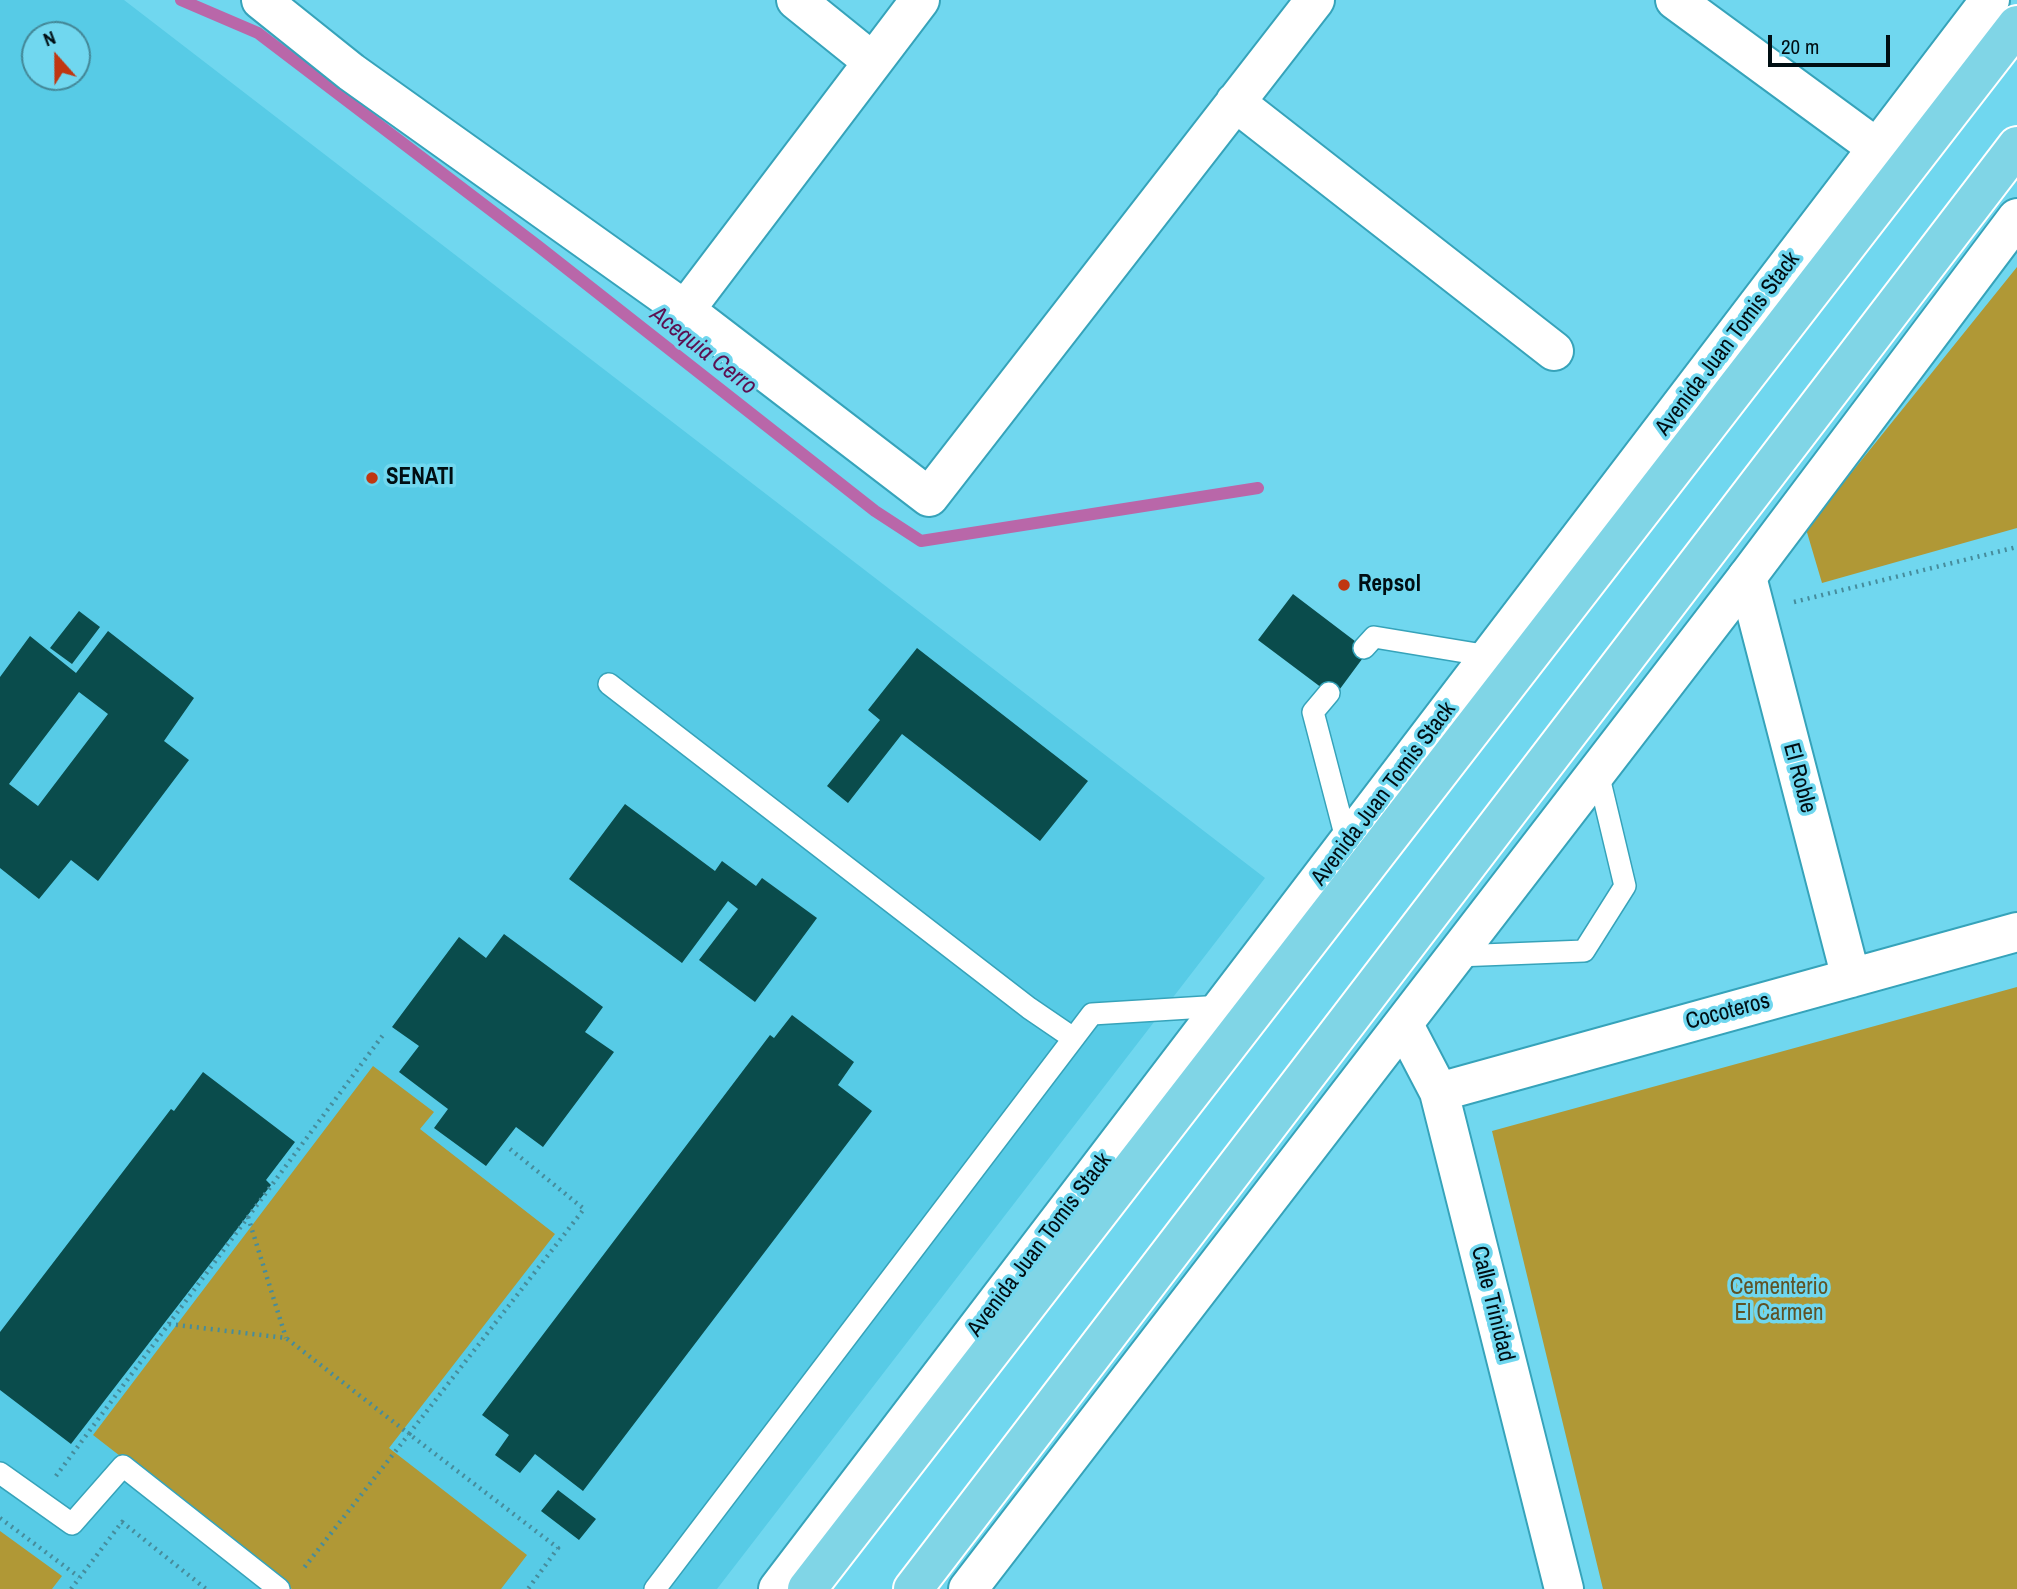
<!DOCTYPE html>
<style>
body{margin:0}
#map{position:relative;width:2017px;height:1589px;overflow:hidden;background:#70d7ef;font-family:"Archivo Narrow",sans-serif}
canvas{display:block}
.north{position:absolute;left:21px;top:21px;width:70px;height:70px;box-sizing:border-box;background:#70d7ef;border:2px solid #438797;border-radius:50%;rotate:339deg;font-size:19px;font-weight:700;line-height:28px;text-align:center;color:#000e13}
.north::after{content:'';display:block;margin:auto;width:24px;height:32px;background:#c03711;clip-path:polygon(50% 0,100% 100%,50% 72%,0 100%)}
.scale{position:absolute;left:1768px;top:35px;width:122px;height:32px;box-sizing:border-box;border:4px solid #000e13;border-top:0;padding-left:9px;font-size:21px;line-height:24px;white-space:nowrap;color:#000e13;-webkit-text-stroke:5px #70d7ef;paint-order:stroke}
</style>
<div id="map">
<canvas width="2017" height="1589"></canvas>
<div class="north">N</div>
<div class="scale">20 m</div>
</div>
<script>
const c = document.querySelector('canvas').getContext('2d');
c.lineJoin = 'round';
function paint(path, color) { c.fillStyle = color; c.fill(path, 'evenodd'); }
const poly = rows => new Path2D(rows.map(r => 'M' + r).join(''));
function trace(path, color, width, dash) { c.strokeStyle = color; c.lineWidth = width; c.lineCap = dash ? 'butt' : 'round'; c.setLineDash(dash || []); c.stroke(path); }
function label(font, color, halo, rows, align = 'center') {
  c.font = font + ' "Archivo Narrow",sans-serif'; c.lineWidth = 7; c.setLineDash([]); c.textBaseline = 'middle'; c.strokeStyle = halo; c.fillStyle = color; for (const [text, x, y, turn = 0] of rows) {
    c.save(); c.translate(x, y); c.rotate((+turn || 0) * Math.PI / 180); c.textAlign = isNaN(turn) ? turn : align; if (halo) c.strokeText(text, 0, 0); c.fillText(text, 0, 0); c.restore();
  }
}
const built = poly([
 [0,0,124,0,1265,878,717,1589,0,1589],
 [35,35,77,35,77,77,35,77]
]);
const green = poly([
 [2017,267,2017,528,1822,583,1806,529],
 [2017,987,2017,1589,1603,1589,1492,1131],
 [373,1066,434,1112,420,1129,555,1234,389,1448,527,1555,501,1589,292,1589,93,1435],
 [0,1531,62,1576,52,1589,0,1589]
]);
const stream = poly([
 [181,0,258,33,538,246,875,511,921,541,1258,488]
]);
const building = poly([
 [1293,594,1368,651,1334,697,1258,640],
 [79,611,100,627,72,664,50,648],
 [108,631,194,698,164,741,189,760,98,881,71,860,39,899,0,868,0,677,30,636,76,673],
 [79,692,108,714,38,806,9,784],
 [917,648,1088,781,1040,841,902,734,848,803,827,786,880,720,868,710],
 [625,804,715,871,722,861,756,886,762,878,817,918,755,1002,699,960,738,909,728,901,682,963,569,879],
 [504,934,603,1007,585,1032,614,1052,543,1147,516,1127,486,1166,434,1128,448,1109,399,1072,419,1046,392,1027,459,937,486,958],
 [792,1015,854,1062,838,1085,872,1111,583,1491,535,1454,520,1473,495,1455,509,1435,482,1415,770,1035,774,1038],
 [203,1072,295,1142,266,1180,271,1185,71,1444,0,1390,0,1332,171,1109,174,1111],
 [558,1490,596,1519,579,1540,541,1511]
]);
const path = poly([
 [1794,602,2017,547],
 [510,1149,584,1209,409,1434,558,1548,528,1589],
 [248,1217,286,1338],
 [169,1324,286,1338,409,1434,303,1569],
 [56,1476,383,1035],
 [0,1518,79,1577],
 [71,1589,122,1522,206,1589]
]);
const service = poly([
 [1364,648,1374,637,1489,656],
 [609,684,1029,1008,1073,1038],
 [1329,693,1313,712,1347,842],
 [1457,956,1584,951,1625,886,1598,773],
 [0,1473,72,1524,123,1466,279,1589],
 [655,1589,1092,1014,1222,1006]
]);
const minor = poly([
 [261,0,351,72,685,310,929,497,1315,0],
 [796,0,873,62],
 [1675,0,1877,148],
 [1235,102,1554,351],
 [685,310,920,0],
 [1747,577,1851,978],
 [1404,1025,1439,1092,1564,1589],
 [1439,1092,2017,932]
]);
const tertiary = poly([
 [778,1589,1990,0],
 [968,1589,1747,577,2017,218]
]);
const primary = poly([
 [807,1589,2017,25],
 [913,1589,2017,146]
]);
const markers = [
 [372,478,7,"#c03711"],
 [1344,585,7,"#c03711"]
];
const streetNames = [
 ["Avenida Juan Tomis Stack",1728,344,-53],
 ["El Roble",1799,778,75],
 ["Avenida Juan Tomis Stack",1384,794,-53],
 ["Cocoteros",1728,1012,-15],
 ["Avenida Juan Tomis Stack",1040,1245,-53],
 ["Calle Trinidad",1492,1304,76]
];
const poiNames = [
 ["SENATI",386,478],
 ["Repsol",1358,585]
];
const parkNames = [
 ["Cementerio",1779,1288],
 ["El Carmen",1779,1314]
];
const waterNames = [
 ["Acequia Cerro",703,351,38]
];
paint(built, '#57cbe6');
paint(green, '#b09836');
trace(stream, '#b967a9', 12);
paint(building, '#0a4c4c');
trace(service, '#36a3ba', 24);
trace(minor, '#36a3ba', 42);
trace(tertiary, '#36a3ba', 42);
trace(primary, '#fff', 42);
trace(path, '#468c9c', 4.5, [2, 5]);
trace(service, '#fff', 21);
trace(minor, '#fff', 38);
trace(tertiary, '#fff', 38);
trace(primary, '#80d5e6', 38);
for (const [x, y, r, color] of markers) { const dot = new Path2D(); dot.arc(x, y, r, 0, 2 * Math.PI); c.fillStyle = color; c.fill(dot); trace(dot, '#70d7ef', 2.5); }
label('23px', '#000e13', '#70d7ef', streetNames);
label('bold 23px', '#000e13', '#70d7ef', poiNames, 'left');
label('23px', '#5f5326', '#70d7ef', parkNames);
label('italic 24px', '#5c1051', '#70d7ef', waterNames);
</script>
